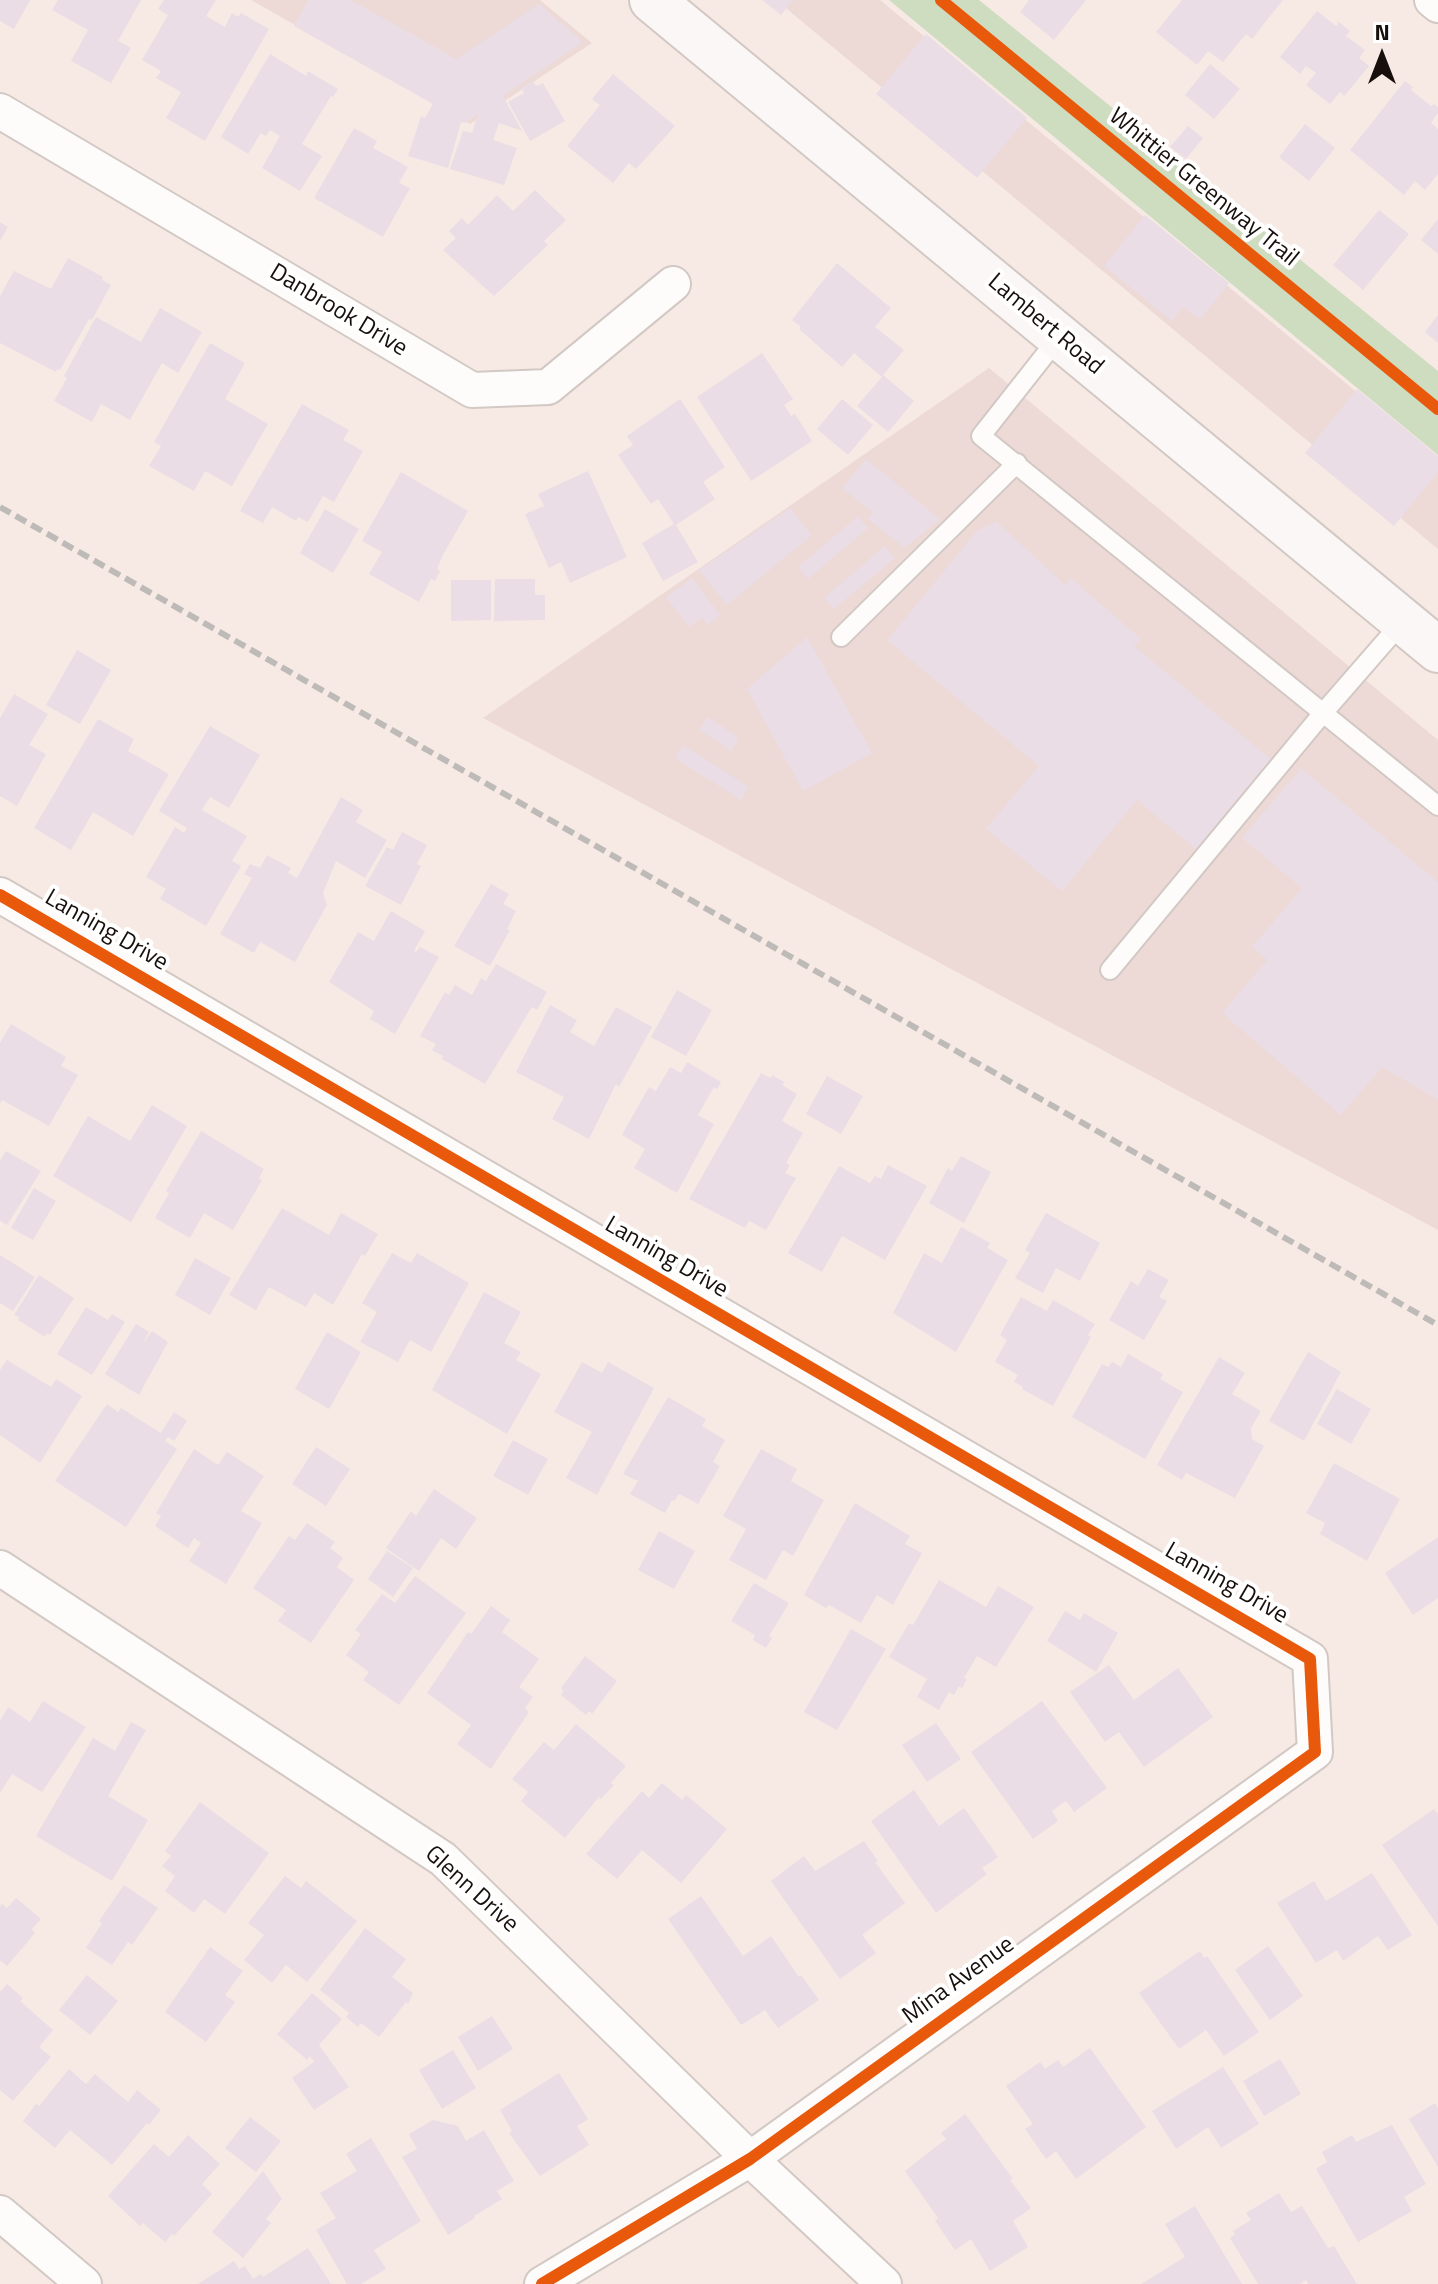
<!DOCTYPE html>
<style>
body{margin:0}
#map{position:relative;width:1438px;height:2284px;overflow:hidden;background:#f7eae4;font-family:"Titillium Web",sans-serif}
canvas{display:block}
.north{position:absolute;left:1342px;top:16px;width:80px;height:80px;-webkit-text-stroke:6px #fff;paint-order:stroke;rotate:0deg;font-size:22px;font-weight:700;line-height:32px;text-align:center;color:#170f0b}
.north::after{content:'';display:block;margin:auto;width:28px;height:36px;background:#170f0b;clip-path:polygon(50% 0,100% 100%,50% 72%,0 100%)}
</style>
<div id="map">
<canvas width="1438" height="2284"></canvas>
<div class="north">N</div>
</div>
<script>
const c = document.querySelector('canvas').getContext('2d');
c.lineJoin = 'round';
function paint(path, color) { c.fillStyle = color; c.fill(path, 'evenodd'); }
const poly = rows => new Path2D(rows.map(r => 'M' + r).join(''));
function trace(path, color, width, dash) { c.strokeStyle = color; c.lineWidth = width; c.lineCap = dash ? 'butt' : 'round'; c.setLineDash(dash || []); c.stroke(path); }
function label(font, color, halo, rows, align = 'center') {
  c.font = font + ' "Titillium Web",sans-serif'; c.lineWidth = 8; c.setLineDash([]); c.textBaseline = 'middle'; c.strokeStyle = halo; c.fillStyle = color; for (const [text, x, y, turn = 0] of rows) {
    c.save(); c.translate(x, y); c.rotate((+turn || 0) * Math.PI / 180); c.textAlign = isNaN(turn) ? turn : align; if (halo) c.strokeText(text, 0, 0); c.fillText(text, 0, 0); c.restore();
  }
}
const commercial = poly([
 [251,0,540,0,592,43,470,124],
 [776,0,880,0,1438,459,1438,549],
 [989,368,1438,740,1438,1230,483,718]
]);
const green = poly([
 [889,0,979,0,1438,371,1438,455]
]);
const building = poly([
 [0,0,30,0,14,29,0,21],
 [58,0,141,0,118,41,131,48,111,83,71,61,88,30,52,10],
 [164,0,216,0,206,16,225,27,232,13,238,17,241,13,269,29,205,141,166,118,181,92,156,78,161,71,142,60,168,15,158,9],
 [308,0,351,0,456,59,539,4,583,42,503,96,522,131,499,123,493,140,517,148,504,185,450,169,463,131,472,133,478,114,465,123,461,122,448,168,408,156,421,116,425,118,433,104,294,26],
 [762,0,793,0,781,15],
 [1029,0,1086,0,1054,40,1020,12],
 [1182,0,1283,0,1252,39,1246,34,1223,62,1208,51,1197,65,1156,32],
 [1317,11,1336,26,1339,22,1350,31,1346,36,1365,50,1359,58,1369,66,1344,96,1340,92,1330,104,1306,85,1316,73,1306,66,1300,74,1280,57],
 [926,34,1027,118,977,178,876,94],
 [270,54,306,76,308,71,338,89,333,97,331,96,302,144,322,156,300,191,262,168,280,136,270,130,266,136,261,133,248,154,221,137],
 [1210,64,1240,89,1214,119,1185,95],
 [613,74,675,126,636,169,629,163,613,183,567,146,600,105,592,99],
 [533,81,536,86,543,83,565,121,530,141,508,102,524,93,521,88],
 [1405,81,1413,87,1411,90,1431,106,1434,104,1438,107,1438,113,1431,123,1438,129,1438,174,1425,190,1415,181,1404,195,1350,150],
 [1305,124,1335,148,1309,181,1279,157],
 [1188,126,1203,138,1186,159,1170,147],
 [354,128,377,141,373,148,408,167,399,183,410,188,383,237,314,198],
 [535,190,566,220,544,241,548,245,494,296,443,250,456,238,449,231,462,218,468,225,497,195,513,211],
 [1379,210,1409,234,1363,290,1333,265],
 [1145,215,1229,283,1200,320,1183,307,1172,321,1104,266],
 [1438,219,1438,254,1421,240],
 [0,222,8,227,0,241],
 [68,258,103,277,102,280,111,285,92,320,89,319,60,370,57,369,56,372,0,343,0,296,14,271,51,289],
 [837,263,891,308,875,327,904,350,883,375,914,401,888,432,857,406,882,377,854,353,842,367,799,329,801,327,792,320],
 [160,308,202,332,178,373,162,363,130,420,101,404,92,422,54,401,67,378,64,376,96,317,141,342],
 [1438,315,1438,343,1425,332],
 [210,343,245,363,225,399,268,424,232,486,205,471,194,491,149,466,161,446,154,442],
 [762,353,793,399,784,405,791,416,795,414,812,441,751,481,697,397],
 [1357,389,1438,456,1438,472,1394,526,1305,453],
 [680,399,725,467,703,482,715,499,676,525,698,562,663,581,642,543,674,524,658,499,651,504,618,455,633,445,627,436],
 [842,399,873,425,848,455,817,429],
 [302,404,349,430,343,440,363,451,334,502,323,496,308,522,298,517,296,521,272,507,263,523,240,511],
 [866,459,940,519,905,548,868,519,873,512,842,488],
 [588,471,627,557,570,583,561,562,549,568,525,514,544,506,538,494],
 [401,472,468,511,443,555,437,569,440,571,435,581,431,579,419,602,369,574,382,552,362,541],
 [790,508,812,535,727,605,699,570],
 [325,509,359,529,333,573,300,553],
 [858,516,868,528,808,579,798,567],
 [996,521,1065,585,1071,578,1141,639,1134,646,1272,760,1198,851,1137,800,1062,891,986,829,1039,766,887,640,977,531],
 [885,546,895,558,834,609,824,598],
 [692,578,720,615,708,625,702,617,689,627,666,597],
 [495,579,535,579,535,595,545,595,545,620,494,621],
 [451,580,491,580,491,620,451,621],
 [807,637,872,753,803,791,747,689],
 [77,650,111,670,80,724,46,705],
 [14,694,48,714,29,745,46,754,17,806,0,796,0,718],
 [708,717,739,738,731,751,699,730],
 [98,719,134,739,128,751,169,774,133,836,93,812,71,850,34,828],
 [210,726,260,755,229,808,210,797,202,810,247,836,232,861,241,866,206,926,160,899,166,889,146,877,175,827,184,833,187,828,159,811],
 [683,745,749,787,741,800,675,758],
 [1301,768,1438,882,1438,1100,1382,1067,1341,1115,1222,1013,1267,960,1252,947,1302,888,1242,838],
 [341,797,363,810,356,822,387,840,365,878,336,861,323,893,327,905,295,962,260,942,254,953,220,934,252,878,244,874,250,864,260,868,267,855,291,868,288,873,297,878],
 [402,832,427,845,417,864,421,866,401,905,365,886,387,847,393,850],
 [491,884,509,894,503,904,516,911,507,929,510,930,490,966,454,946],
 [391,911,425,931,414,951,416,952,420,947,439,957,395,1034,370,1019,374,1011,329,982,358,932,374,941],
 [496,964,547,992,537,1010,532,1007,485,1084,442,1059,443,1056,432,1050,436,1044,420,1036,445,992,449,995,455,985,472,995,481,978,486,981],
 [677,990,712,1010,686,1056,651,1037],
 [550,1005,577,1020,570,1032,594,1046,616,1007,652,1027,619,1087,616,1084,589,1139,552,1119,564,1097,516,1072],
 [11,1024,66,1057,61,1066,78,1075,49,1126,2,1100,0,1104,0,1043],
 [687,1062,721,1082,717,1089,714,1087,698,1115,714,1124,677,1193,634,1168,645,1149,622,1135,649,1087,656,1091,670,1067,681,1073],
 [761,1073,771,1078,772,1075,784,1082,782,1085,797,1094,782,1121,803,1133,786,1163,790,1165,785,1173,796,1178,766,1230,749,1221,745,1228,689,1199],
 [827,1076,863,1096,841,1134,806,1114],
 [152,1105,187,1126,131,1222,53,1176,88,1116,130,1141],
 [201,1131,264,1169,259,1178,262,1180,233,1230,204,1213,190,1238,155,1218,169,1193,166,1191],
 [6,1151,41,1171,7,1225,0,1221,0,1161],
 [961,1156,991,1172,964,1223,929,1203,948,1168,952,1171],
 [888,1165,927,1186,885,1260,842,1236,822,1272,788,1253,839,1166,870,1183,875,1176,881,1179],
 [34,1188,56,1201,33,1240,11,1228],
 [282,1208,329,1235,341,1213,378,1234,365,1256,362,1254,333,1305,314,1293,306,1307,269,1287,256,1310,229,1295],
 [1046,1213,1100,1243,1080,1281,1056,1268,1043,1293,1015,1278,1030,1253,1025,1250],
 [961,1227,990,1243,987,1248,1008,1260,956,1352,893,1313,924,1253,942,1263],
 [392,1253,411,1263,417,1253,469,1283,431,1352,410,1340,398,1362,360,1342,377,1312,362,1303],
 [0,1255,35,1277,13,1311,0,1303],
 [195,1258,231,1278,210,1315,175,1295],
 [1148,1269,1169,1280,1159,1297,1167,1301,1144,1340,1109,1320,1131,1281,1138,1286],
 [39,1275,74,1298,50,1335,47,1333,45,1337,18,1320,20,1317,14,1315],
 [484,1292,521,1312,504,1343,521,1352,516,1360,541,1374,507,1434,432,1390],
 [1021,1297,1047,1311,1053,1300,1095,1324,1088,1335,1091,1337,1053,1406,1022,1389,1023,1387,1014,1382,1018,1375,995,1362,1007,1340,1000,1335],
 [86,1307,108,1320,112,1314,125,1322,92,1375,57,1354],
 [136,1324,149,1332,142,1345,152,1331,168,1342,139,1395,105,1374],
 [327,1332,361,1352,329,1409,295,1389],
 [1308,1352,1341,1372,1304,1441,1269,1421],
 [1128,1354,1163,1374,1160,1379,1183,1392,1145,1459,1072,1417,1102,1364,1108,1367,1112,1362,1121,1367],
 [1219,1357,1245,1373,1232,1394,1261,1411,1251,1428,1252,1439,1264,1446,1235,1498,1186,1473,1182,1480,1157,1465],
 [7,1360,51,1387,56,1379,82,1396,40,1463,0,1435,0,1370],
 [582,1362,602,1373,608,1362,654,1388,597,1495,566,1478,592,1432,554,1412],
 [1337,1389,1371,1409,1351,1444,1317,1424],
 [668,1397,706,1419,702,1426,725,1440,713,1462,720,1466,698,1504,679,1494,674,1501,672,1500,665,1513,630,1494,638,1481,623,1474],
 [107,1404,118,1412,121,1408,161,1433,174,1412,187,1421,174,1441,168,1437,165,1441,177,1449,126,1527,55,1481],
 [513,1440,548,1459,528,1495,493,1476],
 [316,1447,350,1469,326,1506,292,1484],
 [194,1449,218,1465,227,1452,264,1476,241,1511,262,1523,226,1584,189,1561,201,1543,194,1538,188,1548,155,1526,161,1516,156,1513],
 [761,1449,797,1469,791,1481,824,1500,793,1556,783,1550,766,1580,729,1560,746,1529,723,1516],
 [1334,1463,1400,1499,1367,1561,1320,1534,1325,1523,1306,1513],
 [434,1489,477,1518,456,1549,441,1538,419,1571,386,1548,411,1511,416,1516],
 [855,1503,910,1536,905,1544,922,1553,893,1605,877,1595,861,1623,829,1605,826,1608,804,1595],
 [307,1523,335,1542,330,1548,343,1558,337,1567,354,1580,311,1643,278,1621,286,1610,253,1588,289,1536,295,1540],
 [659,1531,695,1551,674,1589,638,1570],
 [1438,1537,1438,1598,1413,1615,1385,1573],
 [387,1551,413,1568,393,1597,368,1579],
 [415,1576,466,1613,399,1705,363,1680,369,1672,346,1655,361,1634,355,1630,382,1594,395,1603],
 [939,1580,986,1607,998,1586,1034,1607,996,1667,977,1656,964,1678,967,1679,962,1688,959,1686,954,1695,949,1692,939,1710,917,1697,927,1679,889,1657,909,1623,913,1625],
 [754,1583,789,1603,769,1636,772,1638,766,1648,753,1640,755,1635,731,1621],
 [491,1606,510,1620,502,1632,539,1659,519,1687,533,1697,525,1708,529,1712,491,1769,457,1744,471,1725,427,1693,468,1632,471,1634],
 [1065,1611,1080,1620,1084,1613,1118,1633,1096,1672,1047,1641],
 [851,1629,886,1649,837,1730,804,1712],
 [585,1656,617,1681,592,1714,589,1711,586,1715,561,1695,564,1691,561,1688],
 [1109,1665,1134,1700,1178,1668,1213,1717,1144,1767,1119,1732,1105,1742,1070,1692],
 [43,1701,86,1727,42,1792,12,1774,0,1793,0,1721,8,1707,30,1722],
 [1042,1701,1107,1788,1074,1812,1066,1801,1052,1811,1058,1821,1033,1839,971,1752],
 [131,1722,146,1730,108,1796,148,1820,112,1881,36,1836,93,1738,115,1751],
 [936,1723,961,1759,927,1782,902,1745],
 [576,1724,626,1766,611,1783,614,1785,601,1799,599,1797,565,1838,521,1801,528,1792,512,1779,544,1742,554,1750],
 [662,1783,682,1800,686,1795,727,1829,681,1883,642,1850,617,1879,586,1854,642,1791,649,1798],
 [914,1790,939,1826,964,1808,998,1857,982,1868,987,1874,936,1913,871,1821],
 [200,1802,269,1853,225,1914,204,1899,194,1913,165,1891,175,1876,162,1866,171,1856,165,1851],
 [1434,1809,1438,1814,1438,1926,1382,1845],
 [864,1841,878,1861,875,1862,905,1903,862,1935,876,1953,840,1979,771,1881,804,1856,815,1871],
 [1372,1873,1412,1935,1388,1950,1378,1936,1343,1961,1337,1950,1316,1963,1277,1903,1314,1881,1326,1901],
 [285,1876,301,1888,306,1881,357,1921,307,1982,286,1965,272,1983,244,1960,264,1935,248,1923],
 [124,1885,158,1908,132,1945,128,1942,112,1965,86,1948,102,1923,99,1921],
 [701,1896,743,1956,771,1936,799,1977,801,1975,819,2000,778,2028,765,2010,741,2025,668,1919],
 [16,1898,41,1919,32,1929,35,1933,7,1966,0,1960,0,1907,2,1904,7,1908],
 [365,1928,406,1959,392,1977,413,1993,408,2004,406,2002,379,2037,361,2023,358,2027,346,2017,349,2013,320,1990],
 [1268,1946,1303,1996,1270,2020,1235,1970],
 [210,1947,243,1971,225,1995,235,2002,206,2042,165,2012],
 [1200,1951,1204,1958,1207,1956,1259,2032,1224,2056,1206,2030,1179,2049,1139,1993],
 [87,1975,118,2001,90,2035,59,2010],
 [7,1984,23,1998,20,2001,53,2030,39,2047,51,2057,13,2101,0,2090,0,1992],
 [312,1993,342,2019,319,2045,349,2087,314,2110,292,2078,314,2062,310,2056,307,2060,277,2034],
 [492,2016,513,2049,478,2071,458,2037],
 [1090,2048,1146,2127,1076,2179,1056,2151,1046,2159,1025,2129,1033,2124,1006,2086,1040,2062,1045,2069,1058,2060,1063,2067],
 [453,2050,476,2088,442,2109,419,2070],
 [1280,2059,1301,2094,1264,2116,1243,2081],
 [1223,2067,1259,2124,1221,2148,1208,2127,1176,2149,1152,2111],
 [69,2069,86,2084,95,2074,128,2102,137,2090,161,2110,149,2125,147,2123,112,2165,70,2130,55,2148,23,2121,36,2104,39,2106],
 [559,2073,588,2119,577,2126,589,2145,540,2176,509,2133,512,2131,500,2110],
 [1435,2103,1438,2108,1438,2167,1409,2119],
 [965,2114,1013,2179,1010,2180,1031,2208,1013,2221,1028,2247,990,2271,971,2239,955,2250,935,2221,938,2218,905,2171,946,2139,941,2133],
 [250,2117,281,2141,256,2172,225,2148],
 [433,2120,458,2126,466,2141,484,2130,514,2181,497,2191,502,2199,474,2216,475,2218,448,2235,402,2157,417,2149,409,2134],
 [1392,2125,1426,2184,1404,2197,1412,2211,1358,2242,1316,2169,1327,2162,1322,2152,1352,2135,1356,2142],
 [188,2135,220,2164,202,2184,212,2194,174,2236,172,2234,165,2242,143,2223,140,2226,108,2196,154,2144,169,2157],
 [371,2138,421,2221,374,2250,386,2269,361,2284,347,2284,316,2230,336,2218,320,2193,357,2171,346,2154],
 [263,2171,282,2199,266,2219,271,2223,243,2258,212,2232],
 [1279,2193,1291,2212,1302,2206,1328,2248,1334,2246,1357,2284,1308,2284,1306,2280,1300,2284,1258,2284,1230,2238,1235,2234,1233,2231,1251,2220,1246,2213],
 [1195,2206,1242,2284,1141,2284,1185,2257,1165,2224],
 [308,2248,331,2284,198,2284,234,2261,239,2269,245,2266,253,2279,261,2274,263,2277]
]);
const service = poly([
 [1059,337,981,436,1438,806],
 [841,637,1017,463],
 [1110,970,1323,713,1403,621]
]);
const minor = poly([
 [1432,0,1438,5],
 [0,111,472,390,548,387,673,284],
 [0,895,1310,1659,1315,1752,750,2159,542,2284],
 [0,1568,443,1859,750,2159,884,2284],
 [0,2213,84,2284]
]);
const secondary = poly([
 [652,0,1438,650]
]);
const rail = poly([
 [0,507,1438,1325]
]);
const cycleway = poly([
 [941,0,1438,409],
 [0,895,1310,1659,1315,1752,750,2159,542,2284]
]);
const streetNames = [
 ["Whittier Greenway Trail",1203,188,39],
 ["Danbrook Drive",338,311,31],
 ["Lambert Road",1045,325,40],
 ["Lanning Drive",106,931,30],
 ["Lanning Drive",666,1258,30],
 ["Lanning Drive",1226,1584,30],
 ["Glenn Drive",471,1890,42],
 ["Mina Avenue",959,1981,-36]
];
paint(commercial, '#eddad7');
paint(green, '#cedcc0');
paint(building, '#eadde5');
trace(service, '#d2c8c4', 22);
trace(minor, '#d2c8c4', 38);
trace(secondary, '#d2c8c4', 48);
trace(service, '#fefcfb', 18);
trace(minor, '#fefcfb', 34);
trace(secondary, '#fbf7f6', 44);
trace(rail, '#bdbab8', 6, [12, 6]);
trace(cycleway, '#e8590c', 12);
label('24px', '#170f0b', '#fff', streetNames);
</script>
